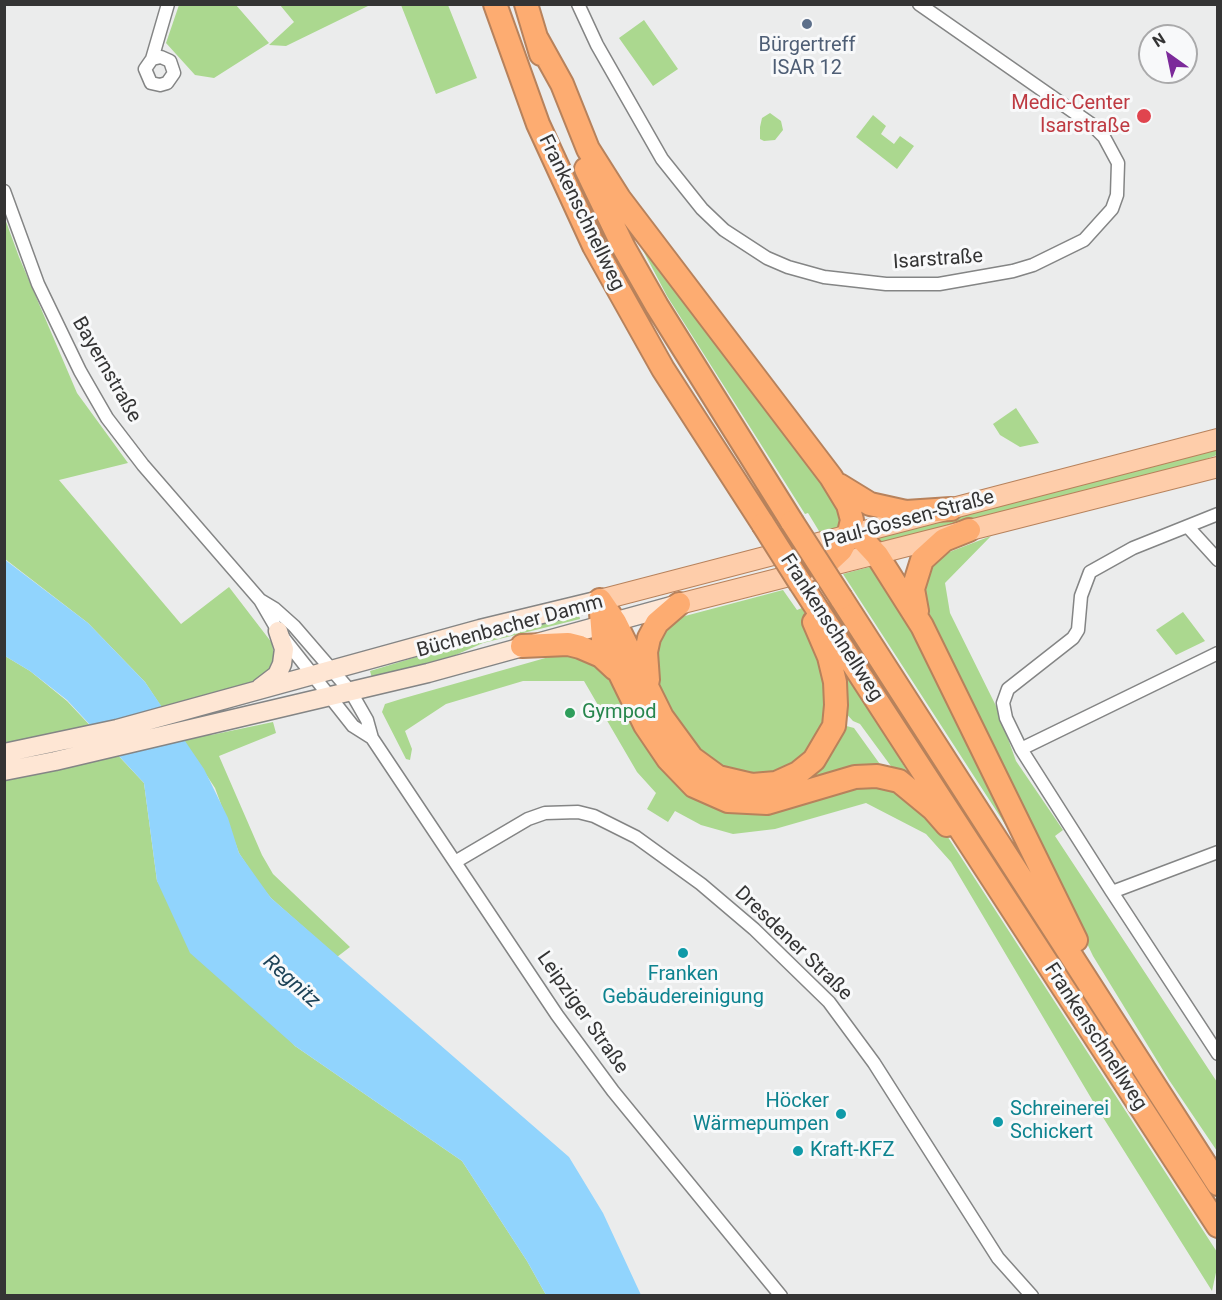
<!DOCTYPE html>
<meta charset="utf-8">
<style>
body{margin:0}
#map{position:relative;width:1222px;height:1300px;overflow:hidden;background:#ebecec;font-family:Roboto,sans-serif}
canvas{display:block}
.frame{position:absolute;inset:0;border:6px solid #343434;pointer-events:none}
.north{position:absolute;left:1138px;top:24px;width:60px;height:60px;box-sizing:border-box;background:#f8f9fa;border:2px solid #aaaaab;border-radius:50%;rotate:327deg;font-size:16px;font-weight:700;line-height:24px;text-align:center;color:#343434}
.north::after{content:'';display:block;margin:auto;width:21px;height:27px;background:#7c2a9a;clip-path:polygon(50% 0,100% 100%,50% 72%,0 100%)}
</style>
<div id="map">
<canvas width="1222" height="1300"></canvas>
<div class="frame"></div>
<div class="north">N</div>
</div>
<script>
const c = document.querySelector('canvas').getContext('2d');
c.lineJoin = 'round';
function paint(path, color) { c.fillStyle = color; c.fill(path, 'evenodd'); }
const poly = rows => new Path2D(rows.map(r => 'M' + r).join(''));
function trace(path, color, width, dash) { c.strokeStyle = color; c.lineWidth = width; c.lineCap = dash ? 'butt' : 'round'; c.setLineDash(dash || []); c.stroke(path); }
function label(font, color, halo, rows, align = 'center') {
  c.font = font + ' Roboto,sans-serif'; c.lineWidth = 6; c.setLineDash([]); c.textBaseline = 'middle'; c.strokeStyle = halo; c.fillStyle = color; for (const [text, x, y, turn = 0] of rows) {
    c.save(); c.translate(x, y); c.rotate((+turn || 0) * Math.PI / 180); c.textAlign = isNaN(turn) ? turn : align; if (halo) c.strokeText(text, 0, 0); c.fillText(text, 0, 0); c.restore();
  }
}
const green = poly([
 [340,4,368,6,286,46,269,45,294,22,280,5],
 [236,5,269,43,214,78,195,75,166,43,179,5],
 [401,5,448,5,477,78,436,94],
 [644,20,678,69,653,86,619,38],
 [770,113,781,121,783,130,775,140,764,141,760,139,760,127,762,118],
 [873,115,886,126,881,134,894,144,900,136,914,146,897,169,856,137],
 [4,216,19,257,77,393,128,463,59,480,181,624,229,587,272,643,274,656,267,675,252,683,201,696,211,735,273,722,276,733,219,756,262,855,273,874,350,947,337,957,271,898,258,882,239,853,215,788,145,682,88,623,5,559],
 [637,239,838,501,844,526,822,536,808,513,805,514,667,296],
 [1016,408,1039,443,1020,447,1000,435,993,424],
 [1217,450,1217,455,1198,462,882,542,877,537],
 [991,536,945,583,950,613,997,708,1016,761,1063,830,1055,836,1217,1082,1217,1151,1169,1080,1093,956,924,603,925,573,939,556],
 [877,565,895,593,1014,838,843,574],
 [783,590,797,610,802,608,807,618,829,678,820,741,782,774,724,774,684,737,655,679,651,650,670,620],
 [1183,612,1205,641,1176,655,1156,630],
 [579,614,580,619,483,643,451,657,372,678,370,671,486,636],
 [563,653,569,653,605,668,669,771,862,783,900,790,942,828,1217,1252,1217,1268,1212,1291,1094,1103,951,862,926,834,866,803,775,829,733,834,701,825,675,811,668,822,647,809,656,793,637,772,584,681,523,681,446,704,405,731,412,749,410,760,406,759,382,712,385,704,401,699],
 [5,656,30,671,67,701,144,783,157,881,295,1046,462,1161,527,1261,546,1295,5,1296],
 [840,666,890,742,911,778,896,773,860,724,853,721,842,709],
 [839,724,854,728,882,767,761,792]
]);
const water = poly([
 [4,559,88,623,145,682,204,769,228,818,239,853,271,898,569,1157,603,1213,641,1295,546,1295,527,1261,462,1161,295,1046,190,953,157,881,144,783,67,700,30,671,5,656]
]);
const street = poly([
 [578,4,597,45,662,159,702,209,724,230,767,258,788,267,824,277,886,284,939,284,1013,271,1033,265,1084,240,1112,209,1117,195,1118,163,1104,137,1091,124,919,4],
 [152,59,161,57,170,61,174,73,167,83,160,85,151,83,145,69,152,59,168,4],
 [4,191,38,284,80,371,107,418,143,465,260,600,278,631,353,726,372,738],
 [1218,514,1133,548,1090,572,1081,596,1078,630,1073,638,1008,689,1003,703,1006,718,1021,749,1112,892,1218,852],
 [1188,527,1218,560],
 [260,600,275,609,294,626,351,692,367,720,372,738,557,1015,613,1091,781,1296],
 [1021,749,1218,653],
 [455,862,528,819,545,813,578,812,594,816,636,837,701,884,754,929,829,1002,874,1063,998,1258,1032,1296],
 [1112,892,1218,1054]
]);
const secondary = poly([
 [260,688,277,675,282,664,284,649,278,631],
 [4,753,117,729,480,629,600,600],
 [4,771,55,761,428,673,675,605]
]);
const primary = poly([
 [600,600,1218,439],
 [679,604,1218,467]
]);
const highway = poly([
 [495,4,538,124,594,246,663,369,763,524],
 [526,4,541,54],
 [537,39,562,84,588,149,619,198,831,477,848,505,852,520,848,537,841,550,824,566],
 [586,169,624,248,657,306,792,522],
 [839,485,870,504,906,512,951,509],
 [852,536,863,540,877,555,922,626,1076,940],
 [801,584,1218,1226],
 [841,598,1218,1184],
 [600,600,603,639,645,725,668,759,694,786,728,801,767,803,855,777,877,776,899,781,933,809,947,825],
 [600,600,615,622,662,717,692,758,718,777,752,785,776,783,798,773,814,760,834,726,836,705,835,682,829,657,814,622],
 [917,611,913,589,922,560,944,540,969,530],
 [522,646,568,644,580,647,601,656,615,669],
 [648,680,646,652,649,638,657,623,679,604]
]);
const highwayBridge = poly([
 [792,522,841,598],
 [763,524,801,584]
]);
const markers = [
 [807,24,6,"#5c6f8a"],
 [1144,116,8,"#e0444e"],
 [570,713,6,"#2e9e5b"],
 [683,953,6,"#0f9aa8"],
 [841,1114,6,"#0f9aa8"],
 [998,1122,6,"#0f9aa8"],
 [798,1151,6,"#0f9aa8"]
];
const serviceNames = [
 ["Bürgertreff",807,46],
 ["ISAR 12",807,69]
];
const healthNames = [
 ["Medic-Center",1130,104],
 ["Isarstraße",1130,127]
];
const streetNames = [
 ["Frankenschnellweg",581,213,64],
 ["Isarstraße",938,260,-4],
 ["Bayernstraße",106,370,60],
 ["Paul-Gossen-Straße",909,520,-15],
 ["Büchenbacher Damm",510,627,-15],
 ["Frankenschnellweg",831,628,57],
 ["Dresdener Straße",793,944,44],
 ["Leipziger Straße",582,1013,55],
 ["Frankenschnellweg",1095,1037,57]
];
const leisureNames = [
 ["Gympod",582,713]
];
const cultureNames = [
 ["Franken",683,975,"center"],
 ["Gebäudereinigung",683,998,"center"],
 ["Höcker",829,1102,"right"],
 ["Wärmepumpen",829,1125,"right"],
 ["Schreinerei",1010,1110],
 ["Schickert",1010,1133],
 ["Kraft-KFZ",810,1151]
];
const waterNames = [
 ["Regnitz",291,982,42]
];
paint(green, '#abd88f');
paint(water, '#91d4fd');
trace(street, '#848585', 15);
trace(secondary, '#848585', 21);
trace(primary, '#b7825c', 22);
trace(highway, '#b7825c', 26);
trace(street, '#fff', 12);
trace(secondary, '#fee6d4', 18);
trace(primary, '#fecdaa', 20);
trace(highway, '#fdac71', 22);
trace(highwayBridge, '#b7825c', 26, []);
trace(highwayBridge, '#fdac71', 22);
for (const [x, y, r, color] of markers) { const dot = new Path2D(); dot.arc(x, y, r, 0, 2 * Math.PI); c.fillStyle = color; c.fill(dot); trace(dot, '#f8f9fa', 2); }
label('20px', '#4e5e75', '#f8f9fa', serviceNames);
label('20px', '#be3a42', '#f8f9fa', healthNames, 'right');
label('20px', '#343434', '#f8f9fa', streetNames);
label('20px', '#27864d', '#f8f9fa', leisureNames, 'left');
label('20px', '#0d838f', '#f8f9fa', cultureNames, 'left');
label('italic 21px', '#1c4257', '#f8f9fa', waterNames);
</script>
